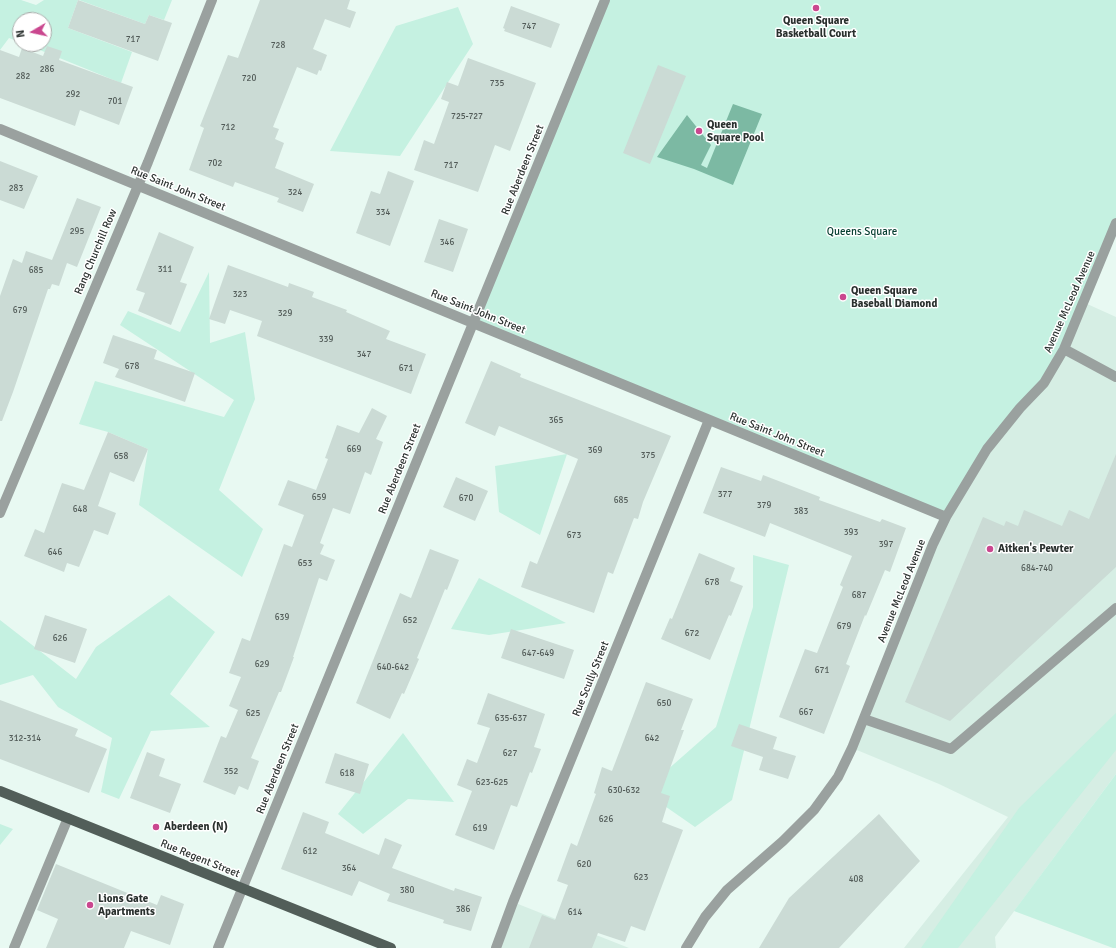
<!DOCTYPE html>
<style>
body{margin:0}
#map{position:relative;width:1116px;height:948px;overflow:hidden;background:#e8f9f2;font-family:Signika,sans-serif}
canvas{display:block}
.north{position:absolute;left:12px;top:12px;width:40px;height:40px;box-sizing:border-box;background:#fff;border:1px solid #aaacab;border-radius:50%;rotate:261deg;font-size:11px;font-weight:700;line-height:16px;text-align:center;color:#2a302e}
.north::after{content:'';display:block;margin:auto;width:14px;height:18px;background:#ca478f;clip-path:polygon(50% 0,100% 100%,50% 72%,0 100%)}
</style>
<div id="map">
<canvas width="1116" height="948"></canvas>
<div class="north">N</div>
</div>
<script>
const c = document.querySelector('canvas').getContext('2d');
c.lineJoin = 'round';
function paint(path, color) { c.fillStyle = color; c.fill(path, 'evenodd'); }
const poly = rows => new Path2D(rows.map(r => 'M' + r).join(''));
function trace(path, color, width, dash) { c.strokeStyle = color; c.lineWidth = width; c.lineCap = dash ? 'butt' : 'round'; c.setLineDash(dash || []); c.stroke(path); }
function label(font, color, halo, rows, align = 'center') {
  c.font = font + ' Signika,sans-serif'; c.lineWidth = 3; c.setLineDash([]); c.textBaseline = 'middle'; c.strokeStyle = halo; c.fillStyle = color; for (const [text, x, y, turn = 0] of rows) {
    c.save(); c.translate(x, y); c.rotate((+turn || 0) * Math.PI / 180); c.textAlign = isNaN(turn) ? turn : align; if (halo) c.strokeText(text, 0, 0); c.fillText(text, 0, 0); c.restore();
  }
}
const built = poly([
 [1085,303,1116,317,1116,774,995,937,996,948,904,948,1008,817,939,784,852,748,933,544],
 [513,902,629,948,496,948]
]);
const green = poly([
 [0,0,21,0,36,5,44,0,78,0,68,28,132,52,121,83,25,44,44,44,44,20,20,20,20,42,9,38,0,50],
 [79,0,172,0,164,20,149,15,145,24],
 [605,0,1116,0,1116,223,1064,349,1020,408,946,517,473,323],
 [458,7,473,44,400,156,330,151,396,26],
 [209,272,210,343,245,332,255,399,219,490,263,529,242,577,139,505,148,449,108,432,79,424,95,381,224,417,234,400,120,325,128,311,180,332],
 [567,454,540,535,499,512,495,466],
 [753,555,789,565,732,800,695,827,659,802,657,779,716,727,753,607],
 [479,578,566,623,489,635,451,629],
 [169,595,215,632,170,694,210,727,151,731,119,799,101,792,112,738,58,707,33,675,0,685,0,620,76,679,96,647],
 [1116,713,1116,750,958,948,921,948,1019,808],
 [403,733,454,802,408,799,363,834,338,814],
 [1116,774,1116,948,1113,948,1014,911],
 [0,824,13,829,0,845]
]);
const water = poly([
 [733,104,762,114,733,185,694,169,657,157,687,115,711,145,701,165,707,168]
]);
const building = poly([
 [78,0,145,24,149,15,172,23,158,61,68,28],
 [260,0,350,0,347,9,356,12,350,28,325,19,313,49,327,55,321,71,319,70,317,75,297,67,273,127,279,129,275,139,284,143,275,168,314,184,303,212,277,202,279,198,235,182,233,187,189,170,204,128,200,126,228,55,238,58],
 [511,6,560,24,551,48,504,31,505,29,503,28],
 [47,46,62,51,59,60,133,87,119,125,80,110,75,126,0,98,0,50,19,57,22,48,43,56],
 [468,58,536,83,510,151,495,145,478,192,414,170,424,140,434,144,449,102,441,99,447,82,458,86],
 [658,65,686,76,650,164,623,153],
 [0,161,38,176,24,209,0,200],
 [388,171,414,181,390,246,356,233,371,191,380,194],
 [77,198,101,207,77,267,67,263,59,286,52,284,50,289,48,289,13,392,2,421,0,421,0,296,13,259,22,263,26,251,52,260],
 [439,219,468,229,453,272,424,262],
 [159,232,194,247,180,282,187,284,171,325,138,311,145,293,136,290],
 [228,265,288,287,289,283,314,292,312,297,347,310,346,312,390,331,386,339,426,354,411,394,257,336,262,321,230,310,225,324,209,319],
 [113,335,157,350,154,359,195,373,185,402,115,377,119,369,103,363],
 [491,361,521,374,520,377,671,436,643,502,638,519,634,518,613,574,608,572,594,613,521,587,530,561,537,564,578,459,499,426,495,436,465,423],
 [372,408,387,416,376,439,383,442,371,475,365,472,350,514,333,508,320,543,324,545,320,554,335,560,327,581,319,578,293,657,294,657,281,692,279,692,251,758,259,761,248,790,239,786,235,795,203,782,221,736,226,738,238,710,229,706,241,677,229,673,242,638,250,641,284,544,292,547,304,515,278,505,288,480,316,490,328,459,325,458,337,425,359,433],
 [108,432,148,449,134,482,110,472,98,506,116,513,108,535,94,530,79,567,67,563,64,572,24,556,35,529,44,533,62,483,84,490],
 [1116,454,1116,567,950,721,905,702,983,517,1004,526,1006,521,1018,526,1024,510,1062,526,1069,510,1089,519],
 [721,467,761,481,763,475,820,497,819,500,880,522,882,519,906,528,890,572,885,570,866,616,865,615,846,664,850,666,824,734,779,717,805,649,817,653,843,587,840,585,852,556,770,523,765,537,703,513],
 [456,477,488,491,475,521,443,507],
 [430,549,459,560,447,590,445,589,417,658,419,659,404,694,402,693,390,719,356,703,400,593,411,598],
 [699,553,735,568,730,581,743,586,731,616,729,615,710,660,661,639,670,618,672,619],
 [45,615,87,629,75,663,34,649],
 [511,629,574,650,564,679,501,658],
 [646,682,693,699,681,730,684,730,661,793,670,796,662,822,683,830,645,931,631,926,625,942,598,933,592,948,529,948,542,915,555,920,568,885,557,881,571,843,577,846,596,794,594,793,602,767,612,771],
 [488,693,545,714,534,747,541,749,532,773,530,772,517,807,511,805,494,850,455,835,472,791,457,785,467,759,477,763,490,728,477,724],
 [0,700,78,729,75,736,107,749,89,793,0,759],
 [739,724,777,737,773,749,796,756,788,779,759,770,763,757,731,746],
 [147,752,165,759,159,776,181,784,170,813,130,798],
 [335,753,369,764,360,794,325,783],
 [303,812,329,822,325,833,379,855,385,838,402,845,392,868,454,891,455,888,482,897,471,931,443,923,444,920,387,901,390,894,359,881,352,896,281,869],
 [879,814,920,861,839,948,759,948,789,898],
 [56,864,157,905,161,895,184,904,170,945,131,931,124,948,46,948,58,919,37,910]
]);
const minor = poly([
 [0,129,946,517],
 [1064,349,1116,377],
 [0,513,148,162,212,0],
 [864,719,951,749,1116,608],
 [14,948,68,818],
 [218,948,605,0],
 [496,948,513,902,709,420],
 [686,948,705,917,727,890,783,841,814,810,838,777,852,748,933,544,946,517,987,449,1020,408,1044,383,1064,349,1116,223]
]);
const major = poly([
 [0,791,391,948]
]);
const markers = [
 [816,8,4,"#ca478f"],
 [699,131,4,"#ca478f"],
 [843,297,4,"#ca478f"],
 [990,549,4,"#ca478f"],
 [156,827,4,"#ca478f"],
 [90,905,4,"#ca478f"]
];
const numberNames = [
 ["747",529,27],
 ["717",133,40],
 ["728",278,46],
 ["286",47,70],
 ["282",23,77],
 ["720",249,79],
 ["735",497,84],
 ["292",73,95],
 ["701",115,102],
 ["725-727",467,117],
 ["712",228,128],
 ["702",215,164],
 ["717",451,166],
 ["283",16,189],
 ["324",295,193],
 ["334",383,213],
 ["295",77,232],
 ["346",447,243],
 ["311",165,270],
 ["685",36,271],
 ["323",240,295],
 ["679",20,311],
 ["329",285,314],
 ["339",326,340],
 ["347",364,355],
 ["678",132,367],
 ["671",406,369],
 ["365",556,421],
 ["669",354,450],
 ["369",595,451],
 ["375",648,456],
 ["658",121,457],
 ["377",725,495],
 ["659",319,498],
 ["670",466,499],
 ["685",621,501],
 ["379",764,506],
 ["648",80,510],
 ["383",801,512],
 ["393",851,533],
 ["673",574,536],
 ["397",886,545],
 ["646",55,553],
 ["653",305,564],
 ["684-740",1037,569],
 ["678",712,583],
 ["687",859,596],
 ["639",282,618],
 ["652",410,621],
 ["679",844,627],
 ["672",692,634],
 ["626",60,639],
 ["647-649",538,654],
 ["629",262,665],
 ["640-642",393,668],
 ["671",822,671],
 ["650",664,704],
 ["667",806,713],
 ["625",253,714],
 ["635-637",511,719],
 ["312-314",25,739],
 ["642",652,739],
 ["627",510,754],
 ["352",231,772],
 ["618",347,774],
 ["623-625",492,783],
 ["630-632",624,791],
 ["626",606,820],
 ["619",480,829],
 ["612",310,852],
 ["620",584,865],
 ["364",349,869],
 ["623",641,878],
 ["408",856,880],
 ["380",407,891],
 ["386",463,910],
 ["614",575,913]
];
const poiNames = [
 ["Queen Square",816,21,"center"],
 ["Basketball Court",816,34,"center"],
 ["Queen",707,125],
 ["Square Pool",707,138],
 ["Queen Square",851,291],
 ["Baseball Diamond",851,304],
 ["Aitken's Pewter",998,549],
 ["Aberdeen (N)",164,827],
 ["Lions Gate",98,899],
 ["Apartments",98,912]
];
const streetNames = [
 ["Rue Aberdeen Street",523,170,-68],
 ["Rue Saint John Street",178,189,22],
 ["Rang Churchill Row",96,252,-67],
 ["Avenue McLeod Avenue",1070,302,-66],
 ["Rue Saint John Street",478,312,22],
 ["Rue Saint John Street",777,435,22],
 ["Rue Aberdeen Street",400,469,-68],
 ["Avenue McLeod Avenue",902,591,-68],
 ["Rue Scully Street",591,679,-68],
 ["Rue Aberdeen Street",278,769,-68],
 ["Rue Regent Street",200,859,22]
];
const parkNames = [
 ["Queens Square",862,232]
];
paint(built, '#d6eee4');
paint(green, '#c5f1e1');
paint(water, '#7cb9a3');
paint(building, '#cbdbd5');
trace(minor, '#9aa19f', 10);
trace(major, '#525e59', 10);
for (const [x, y, r, color] of markers) { const dot = new Path2D(); dot.arc(x, y, r, 0, 2 * Math.PI); c.fillStyle = color; c.fill(dot); trace(dot, '#fff', 1.5); }
label('9px', '#525b58', null, numberNames);
label('bold 11px', '#2a302e', '#fff', poiNames, 'left');
label('11px', '#2a302e', '#fff', streetNames);
label('11px', '#063e30', '#fff', parkNames);
</script>
